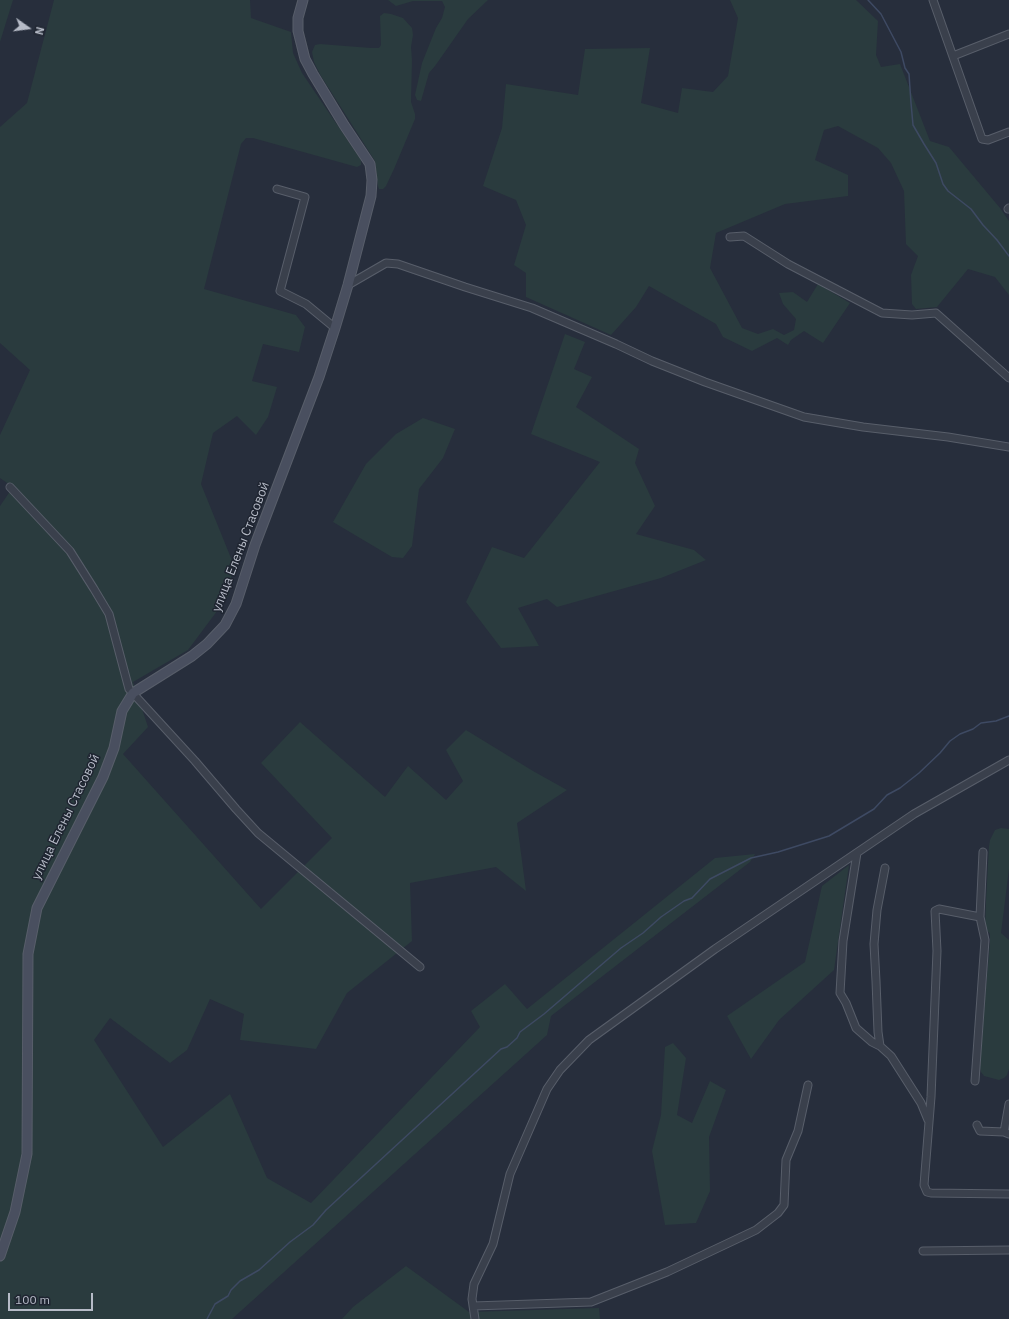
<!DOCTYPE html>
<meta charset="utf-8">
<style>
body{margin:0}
#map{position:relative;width:1009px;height:1319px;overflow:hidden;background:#272e3c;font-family:"IBM Plex Sans",sans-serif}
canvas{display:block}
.north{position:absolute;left:8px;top:8px;width:40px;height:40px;-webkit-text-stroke:3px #1f2531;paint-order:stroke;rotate:104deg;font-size:11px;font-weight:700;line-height:16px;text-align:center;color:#b6bbc7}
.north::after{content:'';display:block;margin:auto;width:14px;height:18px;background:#b6bbc7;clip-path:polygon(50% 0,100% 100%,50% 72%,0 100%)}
.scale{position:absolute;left:8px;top:1293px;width:85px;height:18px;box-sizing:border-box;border:2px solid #b6bbc7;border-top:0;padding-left:5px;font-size:12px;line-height:14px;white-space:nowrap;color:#b6bbc7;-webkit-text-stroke:3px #1f2531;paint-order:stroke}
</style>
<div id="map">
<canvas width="1009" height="1319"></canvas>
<div class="north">N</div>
<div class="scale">100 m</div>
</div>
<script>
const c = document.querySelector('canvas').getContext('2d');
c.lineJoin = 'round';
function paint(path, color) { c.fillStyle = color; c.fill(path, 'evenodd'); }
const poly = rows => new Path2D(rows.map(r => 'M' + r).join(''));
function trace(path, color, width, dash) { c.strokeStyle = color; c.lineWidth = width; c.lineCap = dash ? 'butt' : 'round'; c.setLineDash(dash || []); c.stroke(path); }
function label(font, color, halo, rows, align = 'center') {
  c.font = font + ' "IBM Plex Sans",sans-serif'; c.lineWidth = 3; c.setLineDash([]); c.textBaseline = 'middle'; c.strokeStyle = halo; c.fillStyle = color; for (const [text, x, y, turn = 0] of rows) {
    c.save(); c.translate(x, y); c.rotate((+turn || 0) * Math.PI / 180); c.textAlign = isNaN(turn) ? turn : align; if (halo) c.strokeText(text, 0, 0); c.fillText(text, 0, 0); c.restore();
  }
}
const green = poly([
 [0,0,13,0,0,42],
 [54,0,250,0,251,18,291,32,293,53,302,73,361,160,361,165,357,167,253,138,246,138,241,144,204,289,296,315,305,327,299,352,263,344,252,381,277,387,268,417,256,435,237,416,213,433,201,484,233,563,229,595,188,650,133,682,148,727,123,754,261,909,332,838,261,763,300,722,385,797,408,766,446,800,463,781,446,750,466,730,533,771,567,790,517,823,526,891,496,867,410,883,412,941,347,993,316,1049,240,1040,244,1014,210,999,187,1050,170,1063,110,1018,94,1040,163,1147,230,1094,267,1178,311,1203,480,1027,471,1011,505,984,527,1009,715,858,755,854,750,862,551,1016,547,1035,232,1319,0,1319,0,506,13,487,0,478,0,435,30,370,0,343,0,127,27,103],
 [388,0,488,0,468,19,435,66,429,73,421,101,417,100,415,95,422,63,436,28,442,18,445,7,442,1,413,1,396,6],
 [730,0,856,0,878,21,876,55,881,67,900,64,930,141,949,147,1000,208,1009,221,1009,295,995,277,968,269,937,307,916,309,912,304,911,275,918,256,906,244,904,191,891,163,878,148,838,126,824,130,815,160,848,175,848,196,785,204,716,233,710,268,742,328,758,334,773,329,784,335,794,330,796,319,783,304,779,293,793,292,807,302,818,284,850,303,823,343,804,331,791,340,788,345,777,338,752,351,723,337,716,324,649,286,636,307,611,335,526,297,526,273,514,265,526,225,516,200,483,186,502,128,506,84,578,95,585,49,650,48,641,103,678,113,682,88,713,92,728,76,738,18],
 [384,13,391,14,403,18,412,28,413,35,411,47,412,60,411,102,415,114,415,119,394,169,386,186,383,189,379,189,378,186,375,161,321,76,314,62,312,52,315,45,320,44,371,48,379,48,381,45,380,16],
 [565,334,585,342,574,369,592,377,576,407,639,449,635,463,655,506,636,534,694,550,706,560,661,578,557,607,547,599,518,608,539,646,501,648,466,602,492,547,524,558,600,462,531,434],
 [423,418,455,429,443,458,419,489,412,546,403,558,392,557,333,522,366,464,396,434],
 [1001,828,1009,829,1009,869,1001,933,1009,940,1009,1069,1007,1075,1004,1078,999,1080,984,1076,981,1072,980,1068,984,1009,990,943,990,934,985,928,986,901,989,846,990,840,995,830],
 [849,865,834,970,779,1020,751,1059,727,1016,805,962,822,886],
 [673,1043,686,1058,677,1115,692,1123,710,1081,726,1090,709,1137,710,1191,696,1223,665,1225,652,1151,661,1115,665,1047],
 [406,1266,469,1312,599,1308,600,1319,342,1319,353,1307]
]);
const stream = poly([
 [868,0,881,14,901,52,905,68,909,74,911,103,913,125,924,144,936,163,943,184,948,191,971,209,983,225,997,240,1009,256],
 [207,1319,215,1304,228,1296,231,1290,240,1281,259,1270,290,1242,313,1225,326,1210,501,1049,507,1047,517,1038,520,1032,544,1014,621,948,643,933,661,917,684,901,692,898,710,879,751,858,778,852,829,836,874,809,887,795,900,788,919,773,940,753,950,741,960,734,973,729,981,723,996,721,1009,716]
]);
const street = poly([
 [933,0,982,139,988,140,1009,132],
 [953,56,1009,34],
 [277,189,305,197,280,291,306,304,335,328],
 [1008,209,1009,208],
 [730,237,744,236,788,264,882,313,912,315,936,313,1009,378],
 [348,285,386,263,398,264,465,287,532,308,616,344,652,361,705,382,804,417,863,427,948,437,1009,447],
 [10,487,70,551,94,589,109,614,129,689,195,761,236,809,258,833,420,967],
 [857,853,843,941,840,993,846,1003,856,1028,872,1042,880,1046,891,1056,921,1103,928,1120],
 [980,917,939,909,935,911,937,951,931,1097,924,1185,927,1192,931,1193,1009,1194],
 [880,1046,878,1032,876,981,874,944,877,910,885,868],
 [975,1081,985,940,980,917,983,852],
 [977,1125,980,1131,1004,1132,1009,1134],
 [1004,1132,1009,1104],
 [923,1251,1009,1250],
 [473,1306,591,1302,667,1272,756,1230,778,1213,784,1205,786,1160,798,1131,808,1085],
 [475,1319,472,1299,474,1284,493,1244,510,1174,547,1089,560,1070,589,1040,715,949,914,814,1009,760]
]);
const secondary = poly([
 [0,1256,15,1212,27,1154,28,954,37,908,103,777,114,748,122,711,133,693,192,656,207,644,225,625,236,604,255,545,319,377,335,328,348,285,371,196,372,180,370,164,344,125,313,74,305,59,298,31,298,18,303,0]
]);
const streetNames = [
 ["улица Елены Стасовой",241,547,-69],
 ["улица Елены Стасовой",66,817,-64]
];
paint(green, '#2a3b3e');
trace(stream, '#3e4a63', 1.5);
trace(street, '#585e6a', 9);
trace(secondary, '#585e6a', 11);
trace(street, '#3a404c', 7);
trace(secondary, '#494f5f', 9);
label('13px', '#b6bbc7', '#1f2531', streetNames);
</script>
